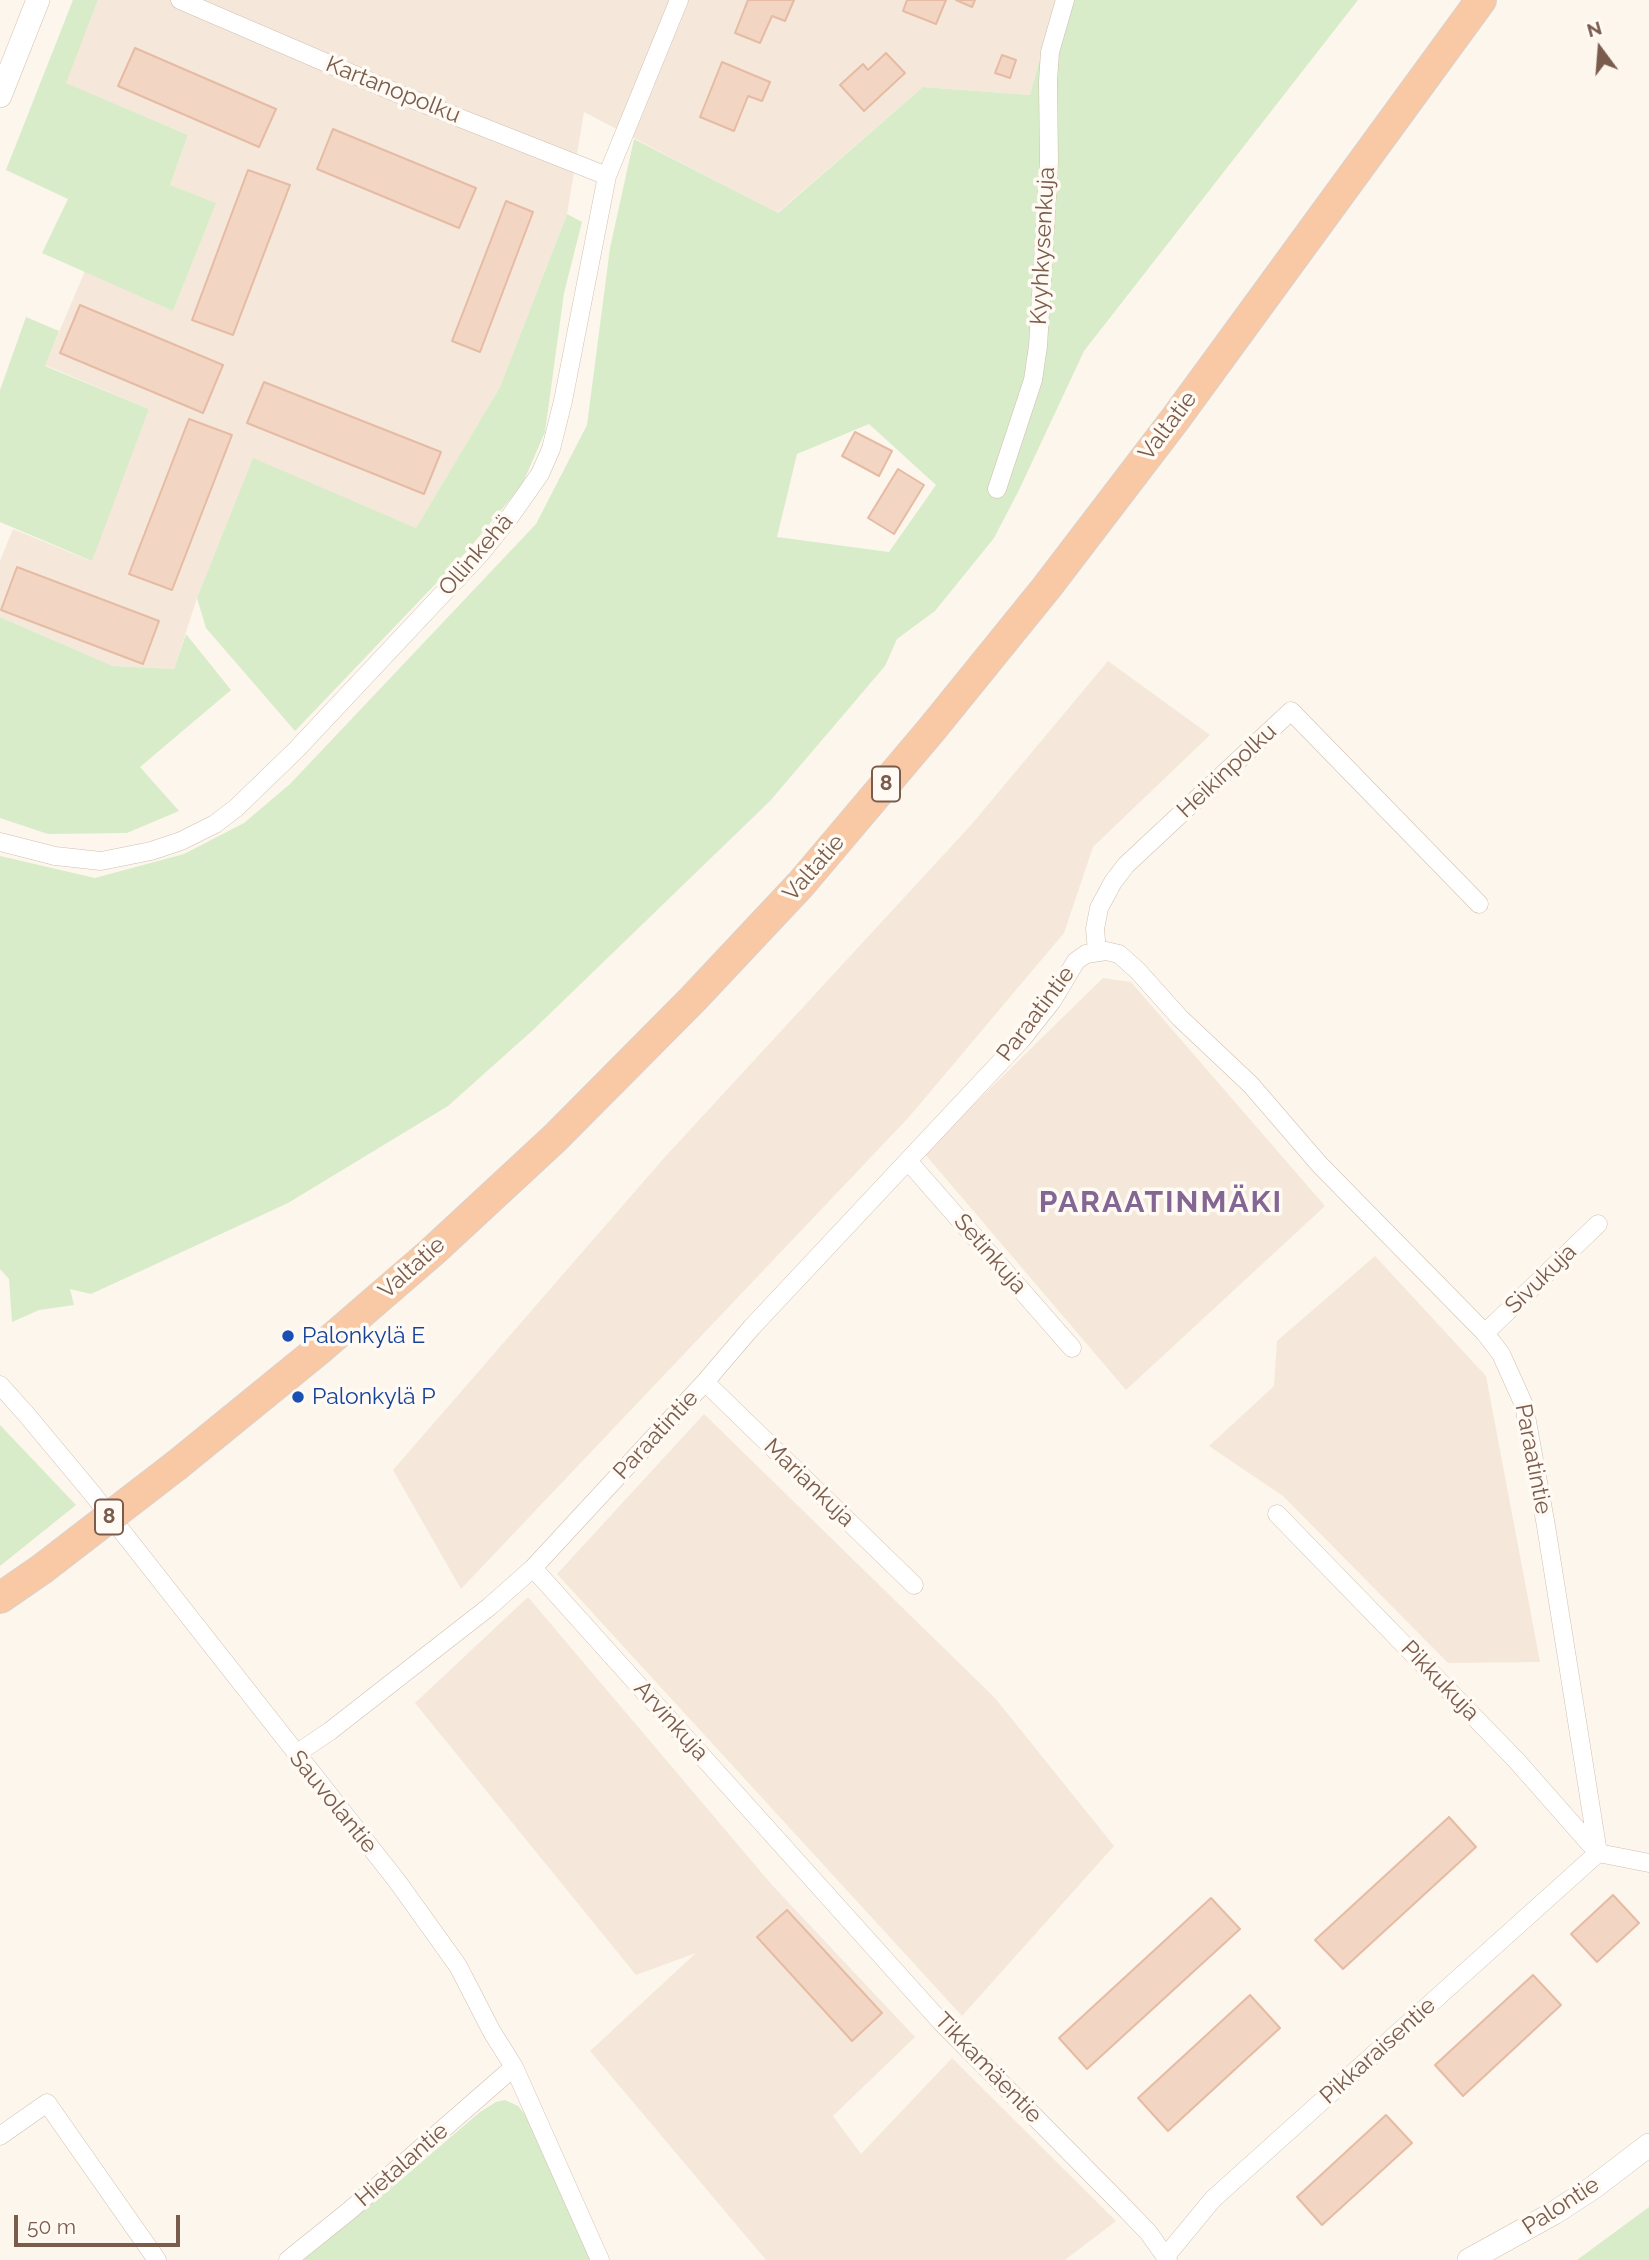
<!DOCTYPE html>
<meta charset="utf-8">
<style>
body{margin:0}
#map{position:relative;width:1649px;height:2260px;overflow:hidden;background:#fdf6ec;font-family:Raleway,sans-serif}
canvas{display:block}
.north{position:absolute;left:1565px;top:14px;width:70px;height:70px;-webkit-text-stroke:5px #fffaf3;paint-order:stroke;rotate:344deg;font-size:19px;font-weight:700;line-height:28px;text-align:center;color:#7a5c4d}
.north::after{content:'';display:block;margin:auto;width:24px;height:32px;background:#7a5c4d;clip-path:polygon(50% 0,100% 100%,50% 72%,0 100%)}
.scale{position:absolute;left:14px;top:2215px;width:166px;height:32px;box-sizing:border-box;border:4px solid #7a5c4d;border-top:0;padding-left:9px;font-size:21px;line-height:24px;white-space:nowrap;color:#7a5c4d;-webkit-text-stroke:5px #fffaf3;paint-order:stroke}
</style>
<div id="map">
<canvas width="1649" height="2260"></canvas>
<div class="north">N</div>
<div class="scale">50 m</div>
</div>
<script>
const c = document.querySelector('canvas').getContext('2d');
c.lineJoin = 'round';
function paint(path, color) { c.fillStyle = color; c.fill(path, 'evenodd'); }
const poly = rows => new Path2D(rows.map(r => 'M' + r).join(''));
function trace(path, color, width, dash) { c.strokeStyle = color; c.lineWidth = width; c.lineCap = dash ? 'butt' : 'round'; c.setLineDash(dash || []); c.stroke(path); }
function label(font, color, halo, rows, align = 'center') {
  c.font = font + ' Raleway,sans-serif'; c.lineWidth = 7; c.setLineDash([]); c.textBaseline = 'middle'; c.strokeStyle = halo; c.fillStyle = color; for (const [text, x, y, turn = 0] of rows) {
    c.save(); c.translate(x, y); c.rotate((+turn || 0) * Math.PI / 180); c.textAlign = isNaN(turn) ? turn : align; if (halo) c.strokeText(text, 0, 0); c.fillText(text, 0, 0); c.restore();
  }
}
const residential = poly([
 [98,0,1071,0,1049,24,1030,95,923,87,777,213,584,112,567,214,500,387,416,528,253,459,197,598,174,669,113,666,0,617,0,561,13,529,91,561,149,409,45,365,85,271,173,311,215,203,170,185,188,135,65,83],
 [1108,661,1210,735,1093,847,1064,933,909,1117,461,1589,393,1470,664,1158,971,825],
 [1103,978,1131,982,1325,1206,1126,1390,924,1153],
 [1375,1256,1486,1376,1540,1662,1448,1663,1283,1496,1209,1446,1274,1386,1277,1341],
 [704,1414,995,1698,1114,1846,962,2016,557,1574],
 [528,1597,772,1885,915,2037,833,2116,861,2154,952,2058,1116,2221,1065,2260,766,2260,590,2051,696,1953,636,1975,415,1703]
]);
const green = poly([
 [73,0,98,0,66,83,188,135,170,185,216,203,173,311,42,253,68,199,6,170],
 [1071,0,1358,0,1084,351,1019,490,994,538,935,611,897,639,885,666,770,801,533,1030,448,1106,288,1203,91,1294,70,1289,74,1305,39,1310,12,1322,9,1279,0,1269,0,856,95,878,184,854,244,823,290,784,536,524,587,425,610,248,634,139,778,213,923,87,1030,95,1049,24],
 [869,424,936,485,889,552,777,537,797,454],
 [567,214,582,222,564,293,545,432,522,485,467,551,295,731,206,628,197,598,253,458,416,528,500,387],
 [26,317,59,331,45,366,149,409,92,561,0,522,0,390],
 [0,617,113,666,174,669,186,634,231,690,140,767,179,811,127,833,48,834,0,818],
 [0,1425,76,1505,0,1566],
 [505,2100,518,2106,528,2118,592,2260,301,2260,378,2199,480,2112,496,2102],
 [1649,2207,1649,2260,1577,2260]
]);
const building = poly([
 [748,0,794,0,785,21,772,16,760,43,735,33,748,0],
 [907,0,946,0,936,24,903,11,907,0],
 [956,0,975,0,972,7,956,0],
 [135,48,276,109,259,147,118,86,135,48],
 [886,53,905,73,864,111,840,85,863,64,868,70,886,53],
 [1002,55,1016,60,1010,78,995,73,1002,55],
 [722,62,770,82,762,101,748,96,734,131,700,117,722,62],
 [333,129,476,188,459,228,317,169,333,129],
 [248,170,290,185,233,335,192,320,248,170],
 [506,201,533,212,480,352,452,341,506,201],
 [80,305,223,365,203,413,60,353,80,305],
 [264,382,441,452,424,494,247,423,264,382],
 [189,419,232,435,172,590,129,574,189,419],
 [855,432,892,451,879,476,842,456,855,432],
 [898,469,924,485,894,534,868,518,898,469],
 [17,567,159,621,143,664,1,610,17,567],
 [1449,1817,1476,1847,1343,1969,1315,1940,1449,1817],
 [1613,1895,1639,1923,1597,1962,1571,1934,1613,1895],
 [1211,1898,1240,1929,1087,2069,1059,2038,1211,1898],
 [787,1910,882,2013,852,2041,757,1937,787,1910],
 [1533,1975,1561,2005,1463,2096,1435,2065,1533,1975],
 [1250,1995,1280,2028,1168,2131,1138,2098,1250,1995],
 [1386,2115,1412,2143,1322,2225,1297,2197,1386,2115]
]);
const minor = poly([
 [180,0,399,94,607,176],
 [997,489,1033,380,1038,346,1049,161,1048,81,1050,52,1065,0],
 [0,842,55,856,101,861,151,851,181,841,215,824,236,808,296,750,480,554,509,518,540,474,551,449,563,401,607,176,679,0],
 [1097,951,1095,929,1099,908,1113,882,1126,865,1291,711,1479,904],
 [908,1161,1072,1348],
 [1485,1333,1598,1224],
 [705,1382,914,1585],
 [0,1385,26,1414,91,1492,397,1881,458,1966,492,2032,514,2067,600,2260],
 [1277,1514,1516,1760,1598,1853],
 [533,1568,941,2022,1118,2201,1148,2232,1168,2260],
 [296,1754,330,1731,489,1607,533,1568,705,1382,752,1327,1022,1039,1052,1001,1076,961,1086,954,1106,951,1119,954,1137,970,1180,1018,1251,1085,1319,1164,1485,1333,1501,1354,1524,1405,1546,1526,1598,1853],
 [1598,1853,1649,1863],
 [0,2136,47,2103,157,2260],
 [1166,2256,1213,2199,1598,1853],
 [288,2260,349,2211,514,2067]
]);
const tertiary = poly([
 [0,96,38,0],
 [1469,2260,1554,2213,1594,2187,1649,2145]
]);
const trunk = poly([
 [177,1465,322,1347,432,1252,555,1138,693,999,801,884,932,729,1047,587,1176,418,1481,0],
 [0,1598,42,1569]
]);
const trunkBridge = poly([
 [42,1569,177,1465]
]);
const markers = [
 [288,1336,7,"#1a4fb4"],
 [298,1397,7,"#1a4fb4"]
];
const shields = [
 [886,784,28],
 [109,1517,28]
];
const shieldNames = [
 ["8",886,784],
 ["8",109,1517]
];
const streetNames = [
 ["Kartanopolku",393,90,22],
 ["Kyyhkysenkuja",1043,246,-87],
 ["Valtatie",1168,426,-53],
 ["Ollinkehä",476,555,-49],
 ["Heikinpolku",1227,771,-43],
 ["Valtatie",814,868,-49],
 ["Paraatintie",1036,1014,-53],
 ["Setinkuja",990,1254,49],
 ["Valtatie",412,1268,-42],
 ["Sivukuja",1541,1279,-44],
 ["Paraatintie",656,1435,-47],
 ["Paraatintie",1533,1459,79],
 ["Mariankuja",809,1483,44],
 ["Pikkukuja",1440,1681,46],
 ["Arvinkuja",671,1721,48],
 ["Sauvolantie",333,1802,51],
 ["Pikkaraisentie",1378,2051,-42],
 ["Tikkamäentie",988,2068,46],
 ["Hietalantie",402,2165,-41],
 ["Palontie",1561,2206,-33]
];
const transitNames = [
 ["Palonkylä E",302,1336],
 ["Palonkylä P",312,1397]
];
const districtNames = [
 ["PARAATINMÄKI",1161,1203]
];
paint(residential, '#f5e8da');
paint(green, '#d8ecc9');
paint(building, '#f3d5c3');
trace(building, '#e6bba3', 2);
trace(minor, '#d1beb0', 19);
trace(tertiary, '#d1beb0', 24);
trace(trunk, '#dad1cd', 32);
trace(minor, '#fff', 18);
trace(tertiary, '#fff', 23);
trace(trunk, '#f9c8a4', 30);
trace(trunkBridge, '#dad1cd', 32, []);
trace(trunkBridge, '#f9c8a4', 30);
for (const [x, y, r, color] of markers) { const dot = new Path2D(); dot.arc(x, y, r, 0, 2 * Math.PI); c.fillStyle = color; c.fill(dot); trace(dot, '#fffaf3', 2.5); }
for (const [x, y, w] of shields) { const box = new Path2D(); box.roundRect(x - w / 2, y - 17.5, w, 35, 5); c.fillStyle = '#fffaf3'; c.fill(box); trace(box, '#7a5c4d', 2); }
label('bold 21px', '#7a5c4d', null, shieldNames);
label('23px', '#7a5c4d', '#fffaf3', streetNames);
label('23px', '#164399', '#fffaf3', transitNames, 'left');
c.letterSpacing = '2px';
label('bold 30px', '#846695', '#fffaf3', districtNames);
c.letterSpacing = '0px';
</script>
